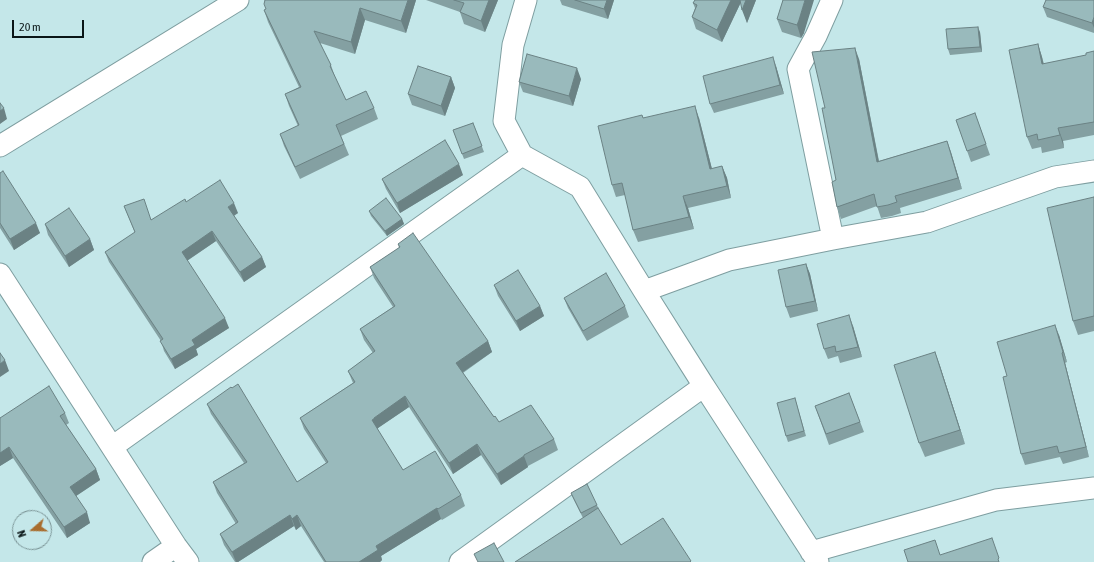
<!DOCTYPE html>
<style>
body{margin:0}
#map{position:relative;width:1094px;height:562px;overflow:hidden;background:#c4e7e9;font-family:"Asap Condensed",sans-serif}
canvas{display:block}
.north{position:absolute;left:12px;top:510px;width:40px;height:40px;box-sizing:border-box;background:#c4e7e9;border:1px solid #7a9395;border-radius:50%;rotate:250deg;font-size:11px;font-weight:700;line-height:16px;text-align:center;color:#0a1617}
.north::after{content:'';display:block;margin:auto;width:14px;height:18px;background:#a86d2e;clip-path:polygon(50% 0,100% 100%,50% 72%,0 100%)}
.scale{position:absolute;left:12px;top:20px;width:72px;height:18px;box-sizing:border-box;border:2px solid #0a1617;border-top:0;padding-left:5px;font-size:12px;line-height:14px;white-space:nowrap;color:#0a1617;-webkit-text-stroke:3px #c4e7e9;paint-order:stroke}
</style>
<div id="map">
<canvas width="1094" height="562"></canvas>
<div class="north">N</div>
<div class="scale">20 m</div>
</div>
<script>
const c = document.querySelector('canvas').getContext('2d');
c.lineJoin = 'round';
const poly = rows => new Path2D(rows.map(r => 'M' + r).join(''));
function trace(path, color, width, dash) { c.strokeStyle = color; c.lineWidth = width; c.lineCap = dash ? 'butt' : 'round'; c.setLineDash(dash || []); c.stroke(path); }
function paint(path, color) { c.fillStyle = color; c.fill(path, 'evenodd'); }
const street = poly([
 [832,0,816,36,798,69,833,239],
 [0,146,238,0],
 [522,155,580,187,644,291,704,386],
 [0,274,176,546,188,562],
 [644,291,729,260,833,239,927,222,1055,177,1094,171],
 [112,447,522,155,504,121,513,45,526,0],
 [811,552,996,500,1094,488],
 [153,562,176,546],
 [460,562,704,386,818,562]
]);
const wall = poly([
 [416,0,406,33,365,20,355,54,320,43,331,65,335,77,346,100,374,108,378,119,341,136,349,155,300,179,284,146,280,134,298,126,289,106,285,94,299,87,268,22,264,10],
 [426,0,498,0,485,32,464,24,460,12],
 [560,0,614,0,608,19,562,5],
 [695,0,756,0,747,23,741,2,722,42,696,29,692,17,695,8,693,3],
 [783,0,804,33,801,38,782,32,777,19],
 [1094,0,1094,33,1047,17,1043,7],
 [980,32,982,52,950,55,948,49],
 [1038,44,1042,57,1044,64,1086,55,1094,51,1094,135,1063,141,1064,148,1042,153,1041,147,1032,149,1027,137],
 [859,59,879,161,947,141,962,189,900,208,901,213,892,216,881,218,877,206,841,219,837,207,836,180,825,108],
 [776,66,784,94,714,113,710,104],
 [451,77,455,88,445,116,412,105,408,94],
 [581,79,573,106,523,92,519,82],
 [975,113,990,155,971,162,956,120],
 [643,118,699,118,712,169,722,166,727,178,731,198,688,208,694,229,638,242,633,230,625,195,616,197,612,185],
 [473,123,484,152,464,159,453,130],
 [0,173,40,233,14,250,0,228],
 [463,175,400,213,386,189,382,179],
 [1094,197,1094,331,1078,335,1073,321],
 [186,202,238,213,234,216,262,257,266,267,244,282,216,241,187,261,229,328,196,349,198,355,175,369,164,351,161,341,109,262,105,252,135,233,124,206,151,220],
 [369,211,402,219,404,224,387,236,371,216],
 [45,224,90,239,94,250,69,267,48,235],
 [398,244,488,341,492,352,463,373,494,417,499,422,554,439,558,450,528,466,528,467,501,485,481,455,453,474,409,407,378,428,378,430,403,470,461,495,465,506,442,520,441,519,381,556,382,560,380,562,324,562,301,526,296,530,294,526,238,562,235,562,224,545,220,534,236,524,217,493,213,482,244,463,211,414,207,404,297,482,326,463,304,429,300,418,353,383,348,371,373,353,364,340,360,329,393,307,374,278,370,267,399,248],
 [806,264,810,274,818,311,790,318,786,307],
 [494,285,540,306,544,316,520,331,498,296],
 [564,298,625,306,629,317,587,341,568,308],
 [853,326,862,357,840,363,838,356,828,359,824,349],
 [1059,335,1067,362,1065,363,1089,457,1063,464,1060,457,1025,465,1021,454,1007,376],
 [935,352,940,366,965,444,925,457,919,443],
 [849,393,864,432,829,445,815,406],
 [795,398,806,436,788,442,786,436],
 [65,413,69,423,66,425,96,469,100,480,76,496,90,523,67,538,13,458,0,466,0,418],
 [571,493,597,505,599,510,621,545,691,562,515,562,583,518,573,498]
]);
const shadedWall = poly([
 [408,0,416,0,406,33,401,21],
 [489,0,498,0,485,32,481,21],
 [607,0,614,0,608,19,604,9],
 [731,0,742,0,722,42,717,30],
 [746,0,756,0,747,23,742,10],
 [805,0,814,0,804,33,801,38,797,25],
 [360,8,365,20,355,54,351,42],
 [1094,17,1094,28,1092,23],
 [978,27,980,32,982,52,980,47],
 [1038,44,1042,57,1046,77,1042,64],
 [855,48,859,59,881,173,877,162],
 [773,57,776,66,784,94,780,85],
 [577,68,581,79,573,106,569,96],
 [451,77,455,88,445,116,441,106],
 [695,106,699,118,715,181,710,169],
 [4,108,7,119,0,124,0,111],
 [1058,128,1063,141,1064,148,1060,135],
 [947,141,951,152,962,189,958,178],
 [459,164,463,175,400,213,397,203],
 [722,166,727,178,731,198,727,186],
 [683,196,688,208,694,229,689,217],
 [234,203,238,213,231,217,228,207],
 [402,219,404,224,387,236,385,231],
 [36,223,40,233,14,250,10,239],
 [212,231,216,241,185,262,182,252],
 [90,239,94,250,69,267,65,256],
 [262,257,266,267,244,282,240,272],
 [806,264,810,274,818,311,815,301],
 [540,306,544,316,520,331,516,321],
 [849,315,853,326,862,357,858,347],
 [225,318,229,328,196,349,198,355,175,369,171,359,192,340],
 [1055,325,1059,335,1067,362,1063,352],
 [488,341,492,352,460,374,456,363],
 [935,352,940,366,965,444,960,430],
 [1062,353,1065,363,1089,457,1086,447],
 [5,360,9,371,0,377,0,364],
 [405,396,409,407,378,428,378,430,372,420,374,418],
 [477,444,481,455,453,474,449,463],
 [9,447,13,458,0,466,0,453],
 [524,456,528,467,501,485,497,474],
 [96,469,100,480,73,498,70,487],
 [437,508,441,519,381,556,382,560,380,562,359,562,376,546],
 [87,512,90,523,67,538,64,527],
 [290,515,294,526,238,562,236,562,232,552],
 [297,515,301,526,296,530,292,519]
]);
const building = poly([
 [265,0,408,0,401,21,360,8,351,42,314,31,331,65,330,66,346,100,366,91,374,108,336,125,344,144,295,167,280,134,299,125,285,94,301,87,264,10,266,9,264,4,265,0],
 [454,0,489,0,481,21,460,12,464,3,454,0],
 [575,0,607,0,604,9,575,0],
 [695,0,731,0,717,30,692,17,697,5,693,3,695,0],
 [740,0,746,0,742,10,740,0],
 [783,0,805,0,799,20,797,25,777,19,783,0],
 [1046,0,1094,0,1094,17,1092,23,1043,7,1046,0],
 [978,27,980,47,948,49,946,29,978,27],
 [1038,44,1042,64,1086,55,1086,53,1094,51,1094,122,1058,128,1060,135,1038,140,1037,134,1027,137,1009,50,1038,44],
 [855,48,877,162,947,141,958,178,895,196,897,202,888,205,877,207,874,194,837,207,832,182,836,180,822,108,825,108,812,52,855,48],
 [527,54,577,68,569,96,519,82,527,54],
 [773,57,780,85,710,104,703,76,773,57],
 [418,66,451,77,441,106,408,94,418,66],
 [0,103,4,108,0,111,0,103],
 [695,106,710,169,722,166,727,186,683,196,689,217,633,230,622,183,612,185,598,126,642,115,643,118,695,106],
 [975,113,986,144,967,151,956,120,975,113],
 [473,123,482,146,462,154,453,130,473,123],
 [445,140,459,164,397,203,382,179,445,140],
 [3,171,36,223,10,239,0,223,0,173,3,171],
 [220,180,234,203,228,207,262,257,240,272,212,231,182,252,225,318,192,340,195,345,171,359,160,341,163,339,105,252,135,232,124,206,144,199,151,220,185,199,186,202,220,180],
 [1094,197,1094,316,1073,321,1047,208,1094,197],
 [386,198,402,219,385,231,369,211,386,198],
 [69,208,90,239,65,256,45,224,69,208],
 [413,233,488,341,456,363,494,417,495,416,499,422,531,405,554,439,524,455,524,456,497,474,477,444,449,463,405,396,374,418,374,419,372,420,403,470,435,451,461,495,438,509,437,508,376,546,378,550,359,562,326,562,297,515,292,519,290,515,232,552,220,534,238,522,213,482,247,462,207,404,231,387,232,388,238,384,297,482,328,462,300,418,355,382,348,371,375,351,360,329,395,306,370,267,400,247,398,244,413,233],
 [806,264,815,301,786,307,778,270,806,264],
 [518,270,540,306,516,321,494,285,518,270],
 [606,273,625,306,583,331,564,298,606,273],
 [849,315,858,347,836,352,835,346,824,349,817,324,849,315],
 [1055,325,1063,352,1062,353,1086,447,1059,453,1057,446,1021,454,1003,377,1007,376,997,342,1055,325],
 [935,352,960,430,919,443,894,365,935,352],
 [0,353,5,360,0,364,0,353],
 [49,386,65,413,60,416,96,469,70,487,87,512,64,527,9,447,0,453,0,418,49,386],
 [849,393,860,422,826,434,815,406,849,393],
 [795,398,804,431,786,436,777,403,795,398],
 [587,484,597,505,581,513,571,493,587,484],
 [598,508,621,545,663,518,691,561,690,562,515,562,598,508],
 [992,538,999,558,998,559,999,562,908,562,904,550,935,540,940,555,992,538],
 [494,543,504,562,478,562,474,554,494,543]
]);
trace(street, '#7e9ea0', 23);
trace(street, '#fff', 21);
paint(wall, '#84a0a2');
paint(shadedWall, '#6b8284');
paint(building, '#99babc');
trace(building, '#6b8284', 1);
</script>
